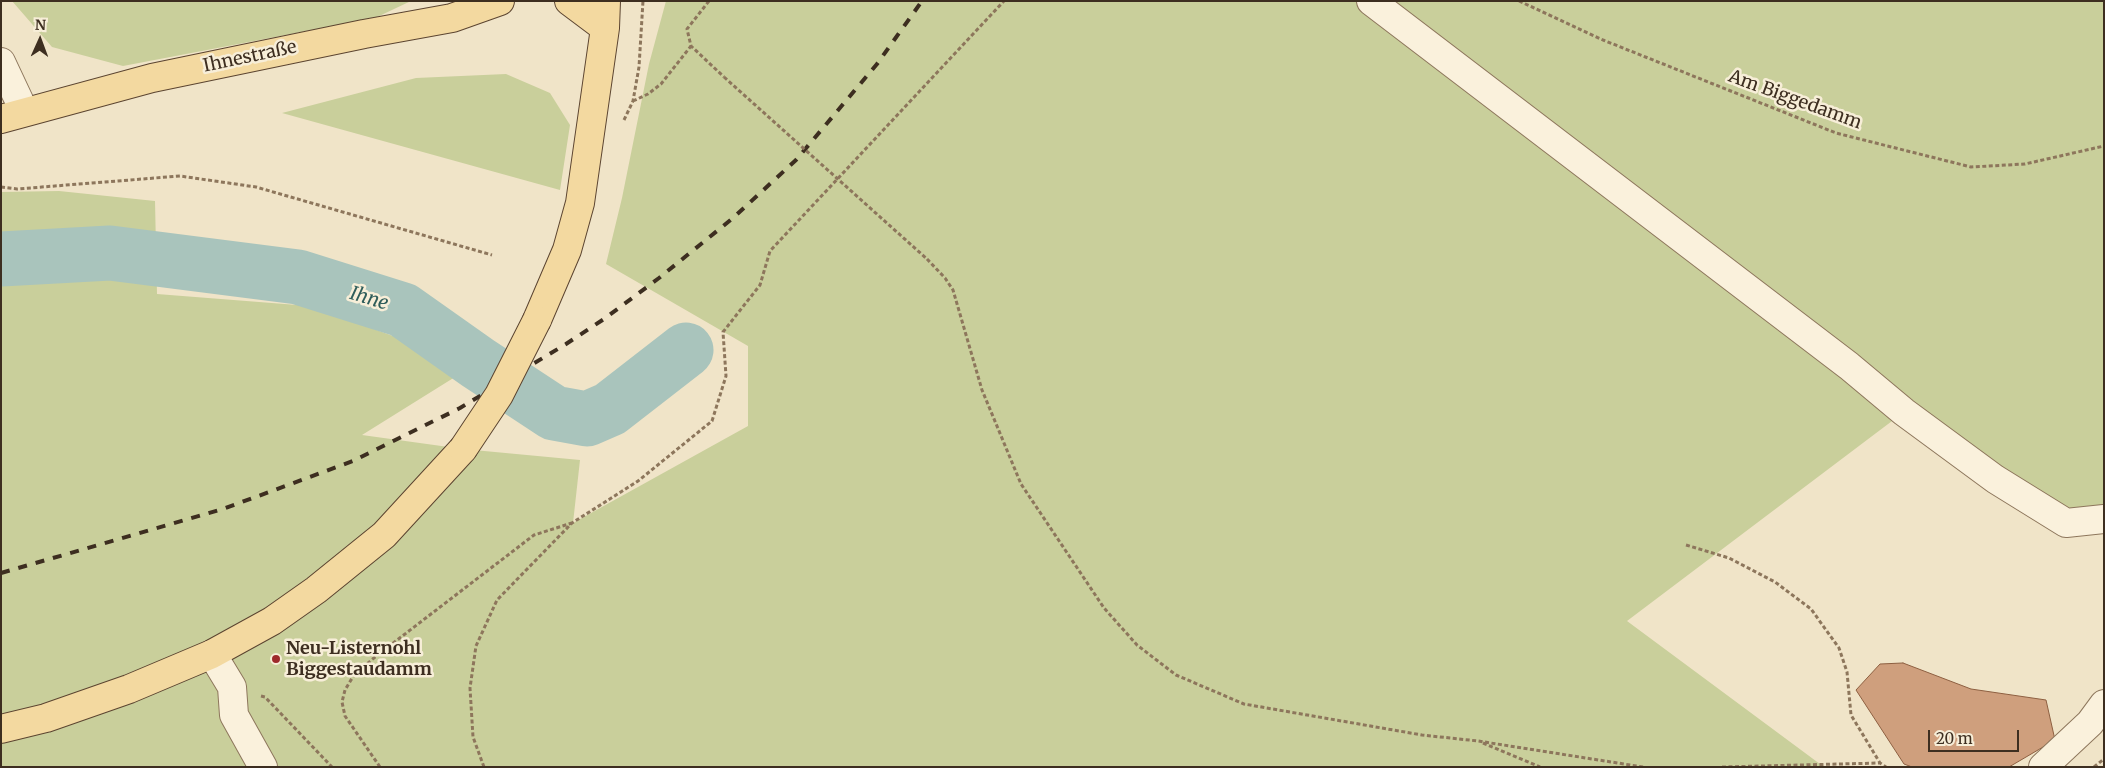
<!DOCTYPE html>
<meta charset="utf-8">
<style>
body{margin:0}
#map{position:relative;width:2105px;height:768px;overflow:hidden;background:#f0e4c8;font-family:Merriweather,serif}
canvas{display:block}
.frame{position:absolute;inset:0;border:2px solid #3d2e20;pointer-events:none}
.north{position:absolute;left:15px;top:15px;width:50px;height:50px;-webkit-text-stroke:4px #f7eed8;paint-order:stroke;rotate:2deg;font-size:14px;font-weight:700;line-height:20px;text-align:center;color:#3d2e20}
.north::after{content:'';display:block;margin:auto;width:18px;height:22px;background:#3d2e20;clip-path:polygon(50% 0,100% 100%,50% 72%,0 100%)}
.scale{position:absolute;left:1928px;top:730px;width:91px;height:22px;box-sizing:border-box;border:2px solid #3d2e20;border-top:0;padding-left:6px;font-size:15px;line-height:18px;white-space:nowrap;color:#3d2e20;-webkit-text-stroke:4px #f7eed8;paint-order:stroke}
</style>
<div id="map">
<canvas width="2105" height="768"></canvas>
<div class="frame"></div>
<div class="north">N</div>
<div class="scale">20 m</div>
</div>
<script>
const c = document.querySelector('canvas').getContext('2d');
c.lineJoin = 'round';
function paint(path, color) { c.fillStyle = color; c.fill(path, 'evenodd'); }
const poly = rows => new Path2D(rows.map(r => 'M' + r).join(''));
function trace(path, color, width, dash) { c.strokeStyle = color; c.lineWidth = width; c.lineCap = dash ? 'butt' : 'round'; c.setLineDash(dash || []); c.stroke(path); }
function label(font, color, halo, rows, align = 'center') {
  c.font = font + ' Merriweather,serif'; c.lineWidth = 5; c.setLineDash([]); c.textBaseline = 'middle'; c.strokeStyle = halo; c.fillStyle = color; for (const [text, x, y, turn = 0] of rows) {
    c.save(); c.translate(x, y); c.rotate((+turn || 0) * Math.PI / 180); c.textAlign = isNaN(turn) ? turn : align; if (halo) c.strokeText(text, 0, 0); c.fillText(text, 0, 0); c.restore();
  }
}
const green = poly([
 [12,1,411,1,375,18,123,66,52,47],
 [666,1,2104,1,2104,506,2068,509,1904,412,1627,621,1824,767,1,767,1,192,59,191,155,201,157,294,310,306,429,349,455,377,362,435,463,449,580,460,573,523,748,426,748,346,606,264,622,198,649,64],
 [506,74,550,93,570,125,560,190,282,113,416,78]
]);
const river = poly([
 [1,259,110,253,298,277,403,310,478,363,554,413,587,419,610,409,686,350]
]);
const building = poly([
 [1903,663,1971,689,2046,700,2055,740,2009,767,1912,767,1904,764,1856,690,1880,664,1903,663]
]);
const path = poly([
 [709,1,687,29,691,46,724,77],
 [1519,1,1603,40,1836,133,1971,167,2025,164,2104,146],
 [633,101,648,94,661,84,691,46],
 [624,120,633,101,639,67,643,1],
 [1,187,17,189,180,176,256,187,492,255],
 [927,259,945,278,953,290,982,390,1021,484,1104,608,1137,645,1176,675,1244,704,1422,735,1478,741,1643,767],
 [1686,545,1729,558,1775,582,1811,609,1839,648,1847,672,1851,715,1880,763],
 [261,696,265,697,332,767],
 [1483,743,1540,767],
 [380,767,345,716,342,702,345,690,354,675,375,657,534,535,572,523],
 [484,767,473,737,470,688,476,646,497,600,572,523,638,481,712,421,726,376,723,332,760,285,770,251,1004,1],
 [1722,767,1880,763,1886,767],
 [2094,767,2104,759]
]);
const minor = poly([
 [1371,1,1849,366,1904,412,1995,479,2066,523,2104,519],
 [1,62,24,111],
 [212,654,232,687,234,715,263,767],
 [2043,767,2090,723,2104,704]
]);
const major = poly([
 [569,1,605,28],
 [1,119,152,78,364,34,452,18,500,1],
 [537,320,567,250,580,203,605,28,606,1],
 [1,729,46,718,129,689,212,654,272,621,316,590,384,535,463,449]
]);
const rail = poly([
 [1,573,223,509,353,461,460,408,566,344,604,319,659,278,733,218,796,160,877,64,922,1]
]);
const pathBridge = poly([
 [724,77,927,259]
]);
const majorBridge = poly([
 [463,449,499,395,537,320]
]);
const markers = [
 [276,659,5,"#9e2a2b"]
];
const streetNames = [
 ["Ihnestraße",250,57,-12],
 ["Am Biggedamm",1795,100,20]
];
const poiNames = [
 ["Neu-Listernohl",286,649],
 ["Biggestaudamm",286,670]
];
const waterNames = [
 ["Ihne",369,299,17]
];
paint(green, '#c9cf9b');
trace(river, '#a9c4bc', 55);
paint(building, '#cf9f7d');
trace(building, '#8d5f41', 1);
trace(minor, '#8d765c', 30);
trace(major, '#5b4430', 30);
trace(path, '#8d765c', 3, [4, 2.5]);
trace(minor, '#faf1dc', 28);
trace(major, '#f3d9a0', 28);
trace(rail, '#3d2e20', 4, [9, 9]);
trace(majorBridge, '#5b4430', 30, []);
trace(pathBridge, '#8d765c', 3, [4, 2.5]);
trace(majorBridge, '#f3d9a0', 28);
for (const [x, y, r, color] of markers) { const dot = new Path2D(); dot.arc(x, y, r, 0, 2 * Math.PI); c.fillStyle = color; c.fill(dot); trace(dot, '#f7eed8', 2); }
label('18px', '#3d2e20', '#f7eed8', streetNames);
label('bold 18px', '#3d2e20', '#f7eed8', poiNames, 'left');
label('italic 19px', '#2f5d5a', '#f7eed8', waterNames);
</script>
